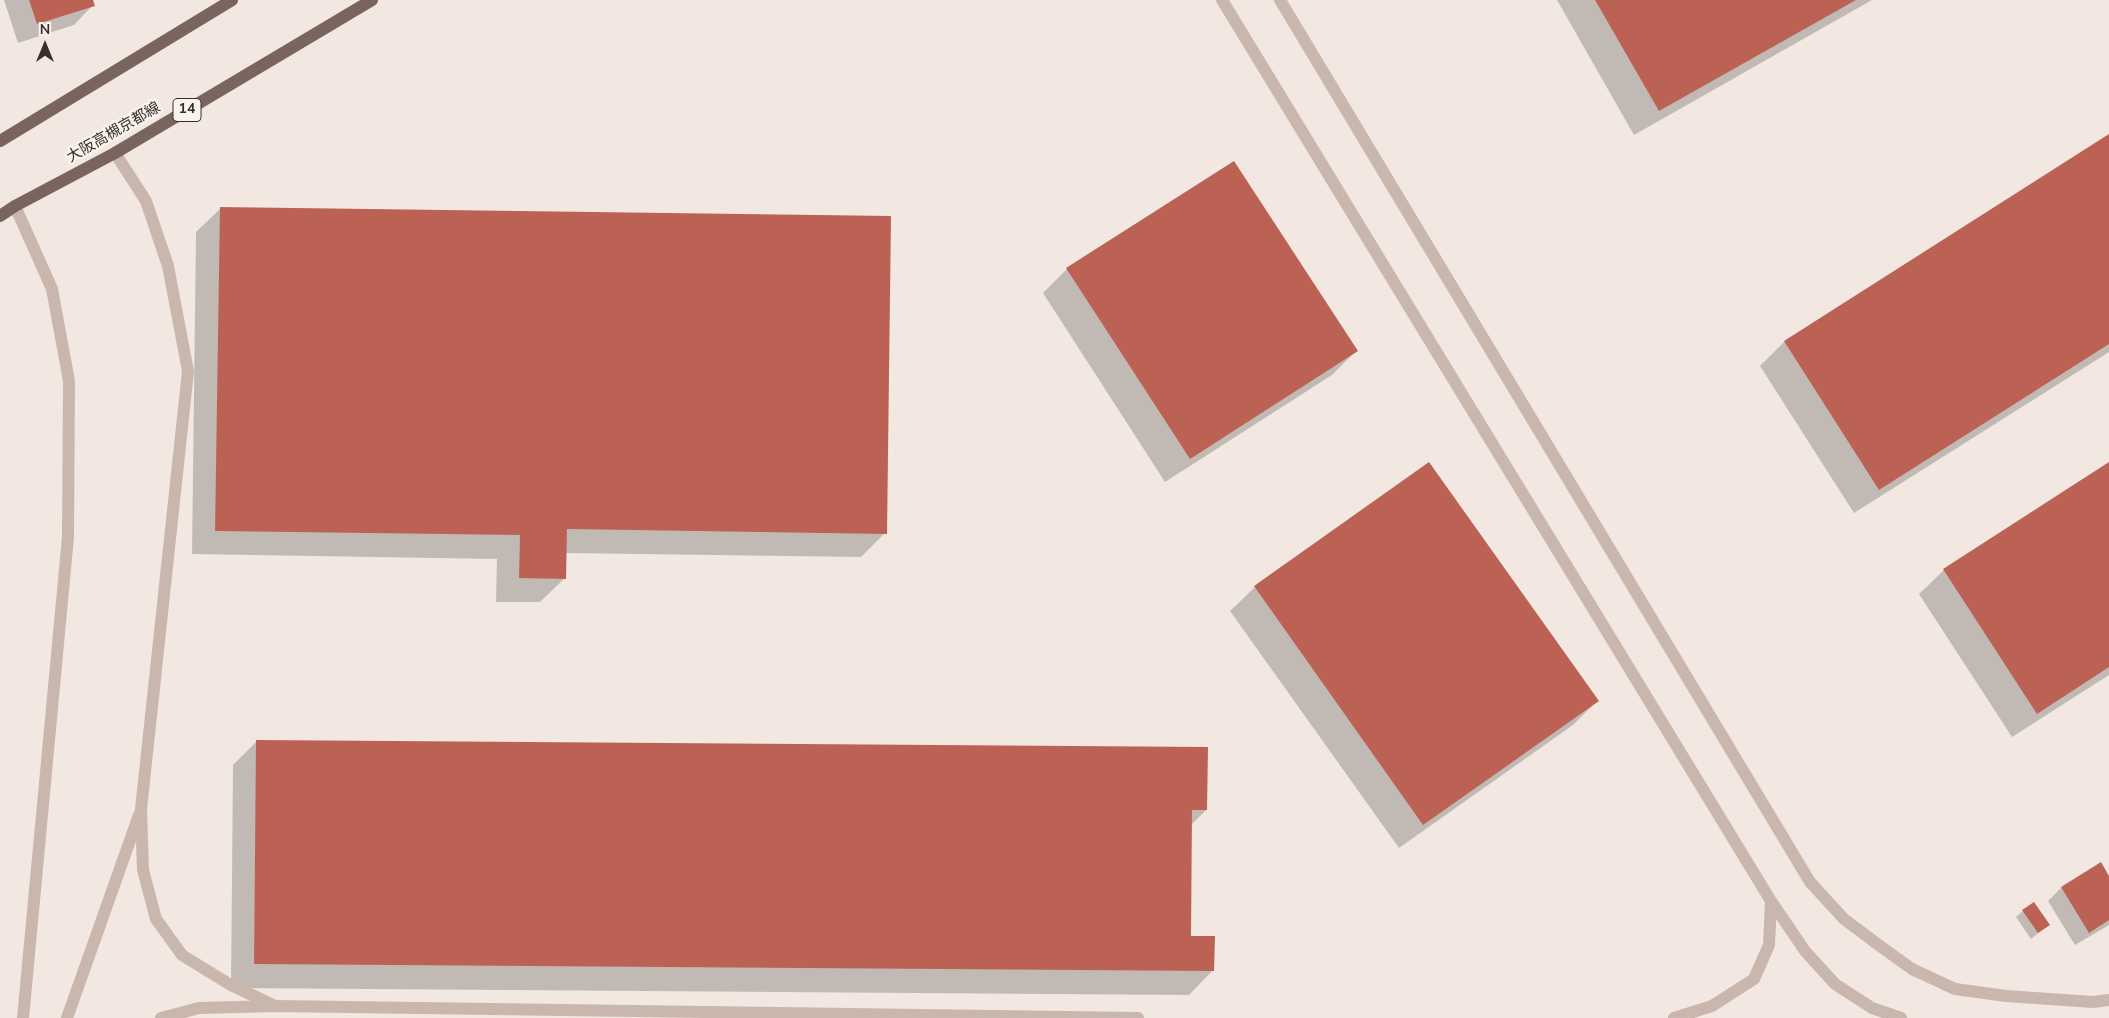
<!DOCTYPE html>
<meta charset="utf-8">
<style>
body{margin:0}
#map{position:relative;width:2109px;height:1018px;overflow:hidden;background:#f2e8e1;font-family:"Nunito Sans",sans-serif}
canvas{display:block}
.north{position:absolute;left:20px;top:20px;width:50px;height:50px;-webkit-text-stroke:4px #f9f3ee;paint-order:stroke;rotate:0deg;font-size:14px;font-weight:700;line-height:20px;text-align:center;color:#392e2c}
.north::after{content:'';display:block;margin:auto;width:18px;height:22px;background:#392e2c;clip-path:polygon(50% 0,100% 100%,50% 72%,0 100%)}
</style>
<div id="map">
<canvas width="2109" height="1018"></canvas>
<div class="north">N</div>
</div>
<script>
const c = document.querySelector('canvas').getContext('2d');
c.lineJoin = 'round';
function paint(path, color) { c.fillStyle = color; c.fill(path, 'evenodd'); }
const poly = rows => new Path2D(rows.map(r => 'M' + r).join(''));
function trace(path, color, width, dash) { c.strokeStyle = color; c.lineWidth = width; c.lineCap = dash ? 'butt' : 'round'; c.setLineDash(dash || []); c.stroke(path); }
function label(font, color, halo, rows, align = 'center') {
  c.font = font + ' "Nunito Sans","Noto Sans JP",sans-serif'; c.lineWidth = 5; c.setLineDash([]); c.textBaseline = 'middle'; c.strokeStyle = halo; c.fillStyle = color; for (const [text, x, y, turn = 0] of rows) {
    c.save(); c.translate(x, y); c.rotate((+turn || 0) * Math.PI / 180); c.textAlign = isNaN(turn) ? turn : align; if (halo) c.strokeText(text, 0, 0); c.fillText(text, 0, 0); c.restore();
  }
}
const shadow = poly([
 [4,0,91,0,93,5,74,25,18,43],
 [1557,0,1872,0,1634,135],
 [2109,136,2109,352,1854,513,1760,366,1784,342],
 [221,208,885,533,861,557,565,553,565,578,540,602,496,602,497,559,192,554,196,232],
 [1067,269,1356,351,1332,375,1165,482,1043,293],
 [2109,464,2109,675,2012,737,1919,594,1944,570],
 [1255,587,1597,701,1573,725,1399,848,1230,611],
 [257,741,1206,810,1191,825,1190,937,1213,970,1189,995,231,988,233,765],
 [2100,864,2109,878,2109,925,2075,945,2048,901,2061,888],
 [2023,911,2048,925,2031,939,2016,917]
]);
const building = poly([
 [29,0,93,0,95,6,37,24],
 [1595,0,1856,0,1659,111],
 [2109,134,2109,344,1879,490,1784,341],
 [1234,161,1358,351,1190,459,1066,268],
 [220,207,891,216,887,534,567,529,566,579,519,578,520,535,215,531],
 [1429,462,1599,701,1423,825,1254,586],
 [2109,462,2109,667,2037,714,1943,569],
 [256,740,1208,747,1207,810,1192,810,1191,936,1215,936,1214,971,254,964],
 [2101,862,2109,876,2109,920,2089,933,2061,887],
 [2034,902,2050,925,2038,933,2022,910]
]);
const minor = poly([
 [1280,0,1810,882,1844,919,1880,946,1912,969,1955,989,2006,996,2093,1002,2109,1000],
 [115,153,146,201,168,266,188,371,141,809,143,870,156,919,182,955,229,984,275,1006],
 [15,206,52,289,69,381,68,537,23,1018],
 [67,1018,139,815]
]);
const tertiary = poly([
 [1222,0,1771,901,1769,945,1754,979,1712,1006,1674,1018],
 [1771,901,1805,951,1835,984,1872,1008,1901,1018],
 [161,1018,199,1008,275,1006,1138,1018]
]);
const primary = poly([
 [0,141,232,0],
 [0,216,15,206,115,153,372,0]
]);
const shields = [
 [187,110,28]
];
const shieldNames = [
 ["14",187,110]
];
const streetNames = [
 ["大阪高槻京都線",114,133,-30]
];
paint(shadow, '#0003');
paint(building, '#bc6255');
trace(minor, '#c9b7ae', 12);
trace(tertiary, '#c9b7ae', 12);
trace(primary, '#79645e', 12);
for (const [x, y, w] of shields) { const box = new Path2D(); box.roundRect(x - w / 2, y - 11.5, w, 23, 4); c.fillStyle = '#f9f3ee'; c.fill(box); trace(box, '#392e2c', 1); }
label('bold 14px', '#392e2c', null, shieldNames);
label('15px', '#392e2c', '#f9f3ee', streetNames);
</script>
